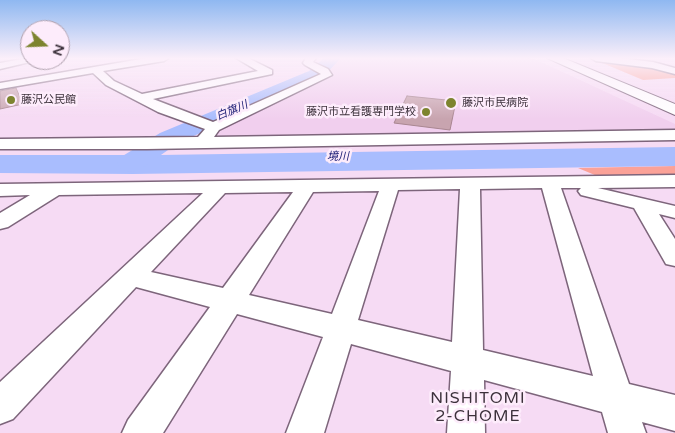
<!DOCTYPE html>
<meta charset="utf-8">
<style>
body{margin:0}
#map{position:relative;width:675px;height:433px;overflow:hidden;background:#f6dbf4;font-family:"Varela Round",sans-serif}
canvas{display:block}
.north{position:absolute;left:20px;top:20px;width:50px;height:50px;box-sizing:border-box;background:#fdecfb;border:1px solid #b0a1ae;border-radius:50%;rotate:110deg;font-size:14px;font-weight:700;line-height:20px;text-align:center;color:#3c313b}
.north::after{content:'';display:block;margin:auto;width:18px;height:22px;background:#7d842f;clip-path:polygon(50% 0,100% 100%,50% 72%,0 100%)}
</style>
<div id="map">
<canvas width="675" height="433"></canvas>
<div class="north">N</div>
</div>
<script>
const c = document.querySelector('canvas').getContext('2d');
c.lineJoin = 'round';
function paint(path, color) { c.fillStyle = color; c.fill(path, 'evenodd'); }
const poly = rows => new Path2D(rows.map(r => 'M' + r).join(''));
function trace(path, color, width, dash) { c.strokeStyle = color; c.lineWidth = width; c.lineCap = dash ? 'butt' : 'round'; c.setLineDash(dash || []); c.stroke(path); }
function label(font, color, halo, rows, align = 'center') {
  c.font = font + ' "Varela Round","Noto Sans JP",sans-serif'; c.lineWidth = 5; c.setLineDash([]); c.textBaseline = 'middle'; c.strokeStyle = halo; c.fillStyle = color; for (const [text, x, y, turn = 0] of rows) {
    c.save(); c.translate(x, y); c.rotate((+turn || 0) * Math.PI / 180); c.textAlign = isNaN(turn) ? turn : align; if (halo) c.strokeText(text, 0, 0); c.fillText(text, 0, 0); c.restore();
  }
}
const built = poly([
 [339,58,527,58,537,60,675,124,675,132,219,136,217,133,239,119,335,75,328,69]
]);
const green = poly([
 [600,62,614,62,658,67,675,73,675,78,643,80],
 [675,166,675,176,602,178,578,168]
]);
const water = poly([
 [675,147,675,166,133,174,0,173,0,155,160,155]
]);
const river = poly([
 [324,58,341,58,321,79,178,143,141,169,131,172,121,169,117,163,121,157,160,133,309,71,324,58]
]);
const building = poly([
 [16,88,23,104,0,109,0,91,16,88],
 [407,96,456,101,450,130,394,123,407,96]
]);
const minor = poly([
 [28,58,38,60,0,69,0,63,28,58],
 [147,58,169,58,164,61,103,71,114,81,142,94,258,71,236,58,248,58,272,70,272,74,153,99,213,122,321,74,305,65,303,63,306,58,316,58,313,62,328,69,332,75,219,130,214,137,675,130,675,140,147,149,0,149,0,139,198,137,205,129,158,112,106,85,93,73,0,89,0,83,147,58],
 [591,58,619,58,653,62,675,68,675,74,652,68,596,61,591,58],
 [675,175,675,187,598,188,675,206,675,218,659,214,675,239,675,266,666,264,634,208,581,195,578,191,581,188,561,188,629,384,675,395,675,431,642,422,646,433,608,433,602,412,484,380,485,433,447,433,451,371,351,344,324,433,286,433,323,337,237,314,163,433,122,433,128,420,210,307,136,287,13,419,0,424,0,382,203,193,59,195,8,227,0,229,0,213,30,195,0,196,0,184,675,175],
 [542,188,593,376,483,350,480,189,542,188],
 [460,189,452,342,358,320,398,190,460,189],
 [379,191,332,314,249,295,313,192,379,191],
 [293,192,223,288,151,272,225,193,293,192]
]);
const highway = poly([
 [547,58,563,58,675,104,675,115,547,58]
]);
const markers = [
 [11,100,5,"#7d842f"],
 [451,103,6,"#7d842f"],
 [426,112,5,"#7d842f"]
];
const farPoinames = [
 ["藤沢公民館",21,100],
 ["藤沢市民病院",462,103],
 ["藤沢市立看護専門学校",416,112,"right"]
];
const farWaternames = [
 ["白旗川",232,111,-23],
 ["境川",338,157,-1]
];
const nearNeighbourhoodnames = [
 ["NISHITOMI",478,399],
 ["2-CHOME",478,417]
];
paint(built, '#f1cfee');
paint(green, '#fba298');
paint(water, '#a9bdfe');
paint(river, '#a9bdfe');
paint(building, '#c8a4af');
trace(building, '#a98691', 1);
trace(minor, '#7d657b', 3);
trace(highway, '#7d657b', 2);
paint(minor, '#fff');
paint(highway, '#fff');
const sky = c.createLinearGradient(0, 0, 0, 119);
sky.addColorStop(0, '#8fb8f1');
sky.addColorStop(0.49, '#fbeffa');
sky.addColorStop(1, '#fbeffa00');
c.fillStyle = sky;
c.fillRect(0, 0, 675, 119);
for (const [x, y, r, color] of markers) { const dot = new Path2D(); dot.arc(x, y, r, 0, 2 * Math.PI); c.fillStyle = color; c.fill(dot); trace(dot, '#fdecfb', 2); }
label('11px', '#3c313b', '#fdecfb', farPoinames, 'left');
label('italic 11px', '#141670', '#fdecfb', farWaternames);
c.letterSpacing = '1px';
label('16px', '#3c313b', '#fdecfb', nearNeighbourhoodnames);
c.letterSpacing = '0px';
</script>
